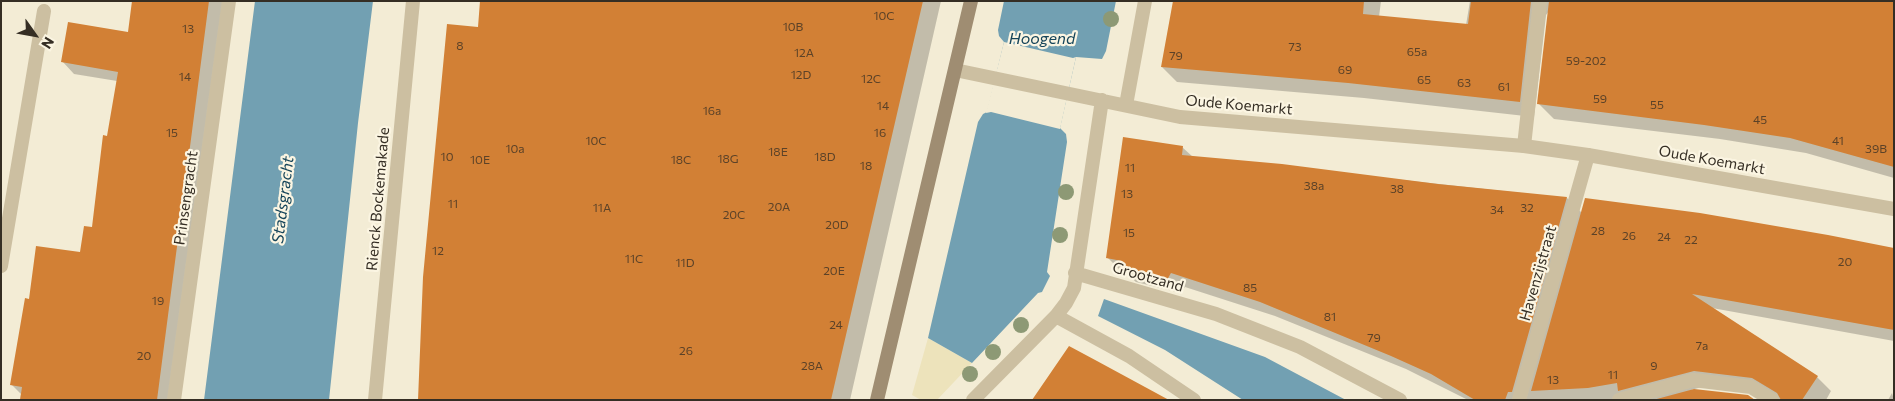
<!DOCTYPE html>
<style>
body{margin:0}
#map{position:relative;width:1895px;height:401px;overflow:hidden;background:#f3ecd5;font-family:Commissioner,sans-serif}
canvas{display:block}
.frame{position:absolute;inset:0;border:2px solid #352e24;pointer-events:none}
.north{position:absolute;left:10px;top:10px;width:50px;height:50px;-webkit-text-stroke:4px #fbf5e2;paint-order:stroke;rotate:122deg;font-size:14px;font-weight:700;line-height:20px;text-align:center;color:#352e24}
.north::after{content:'';display:block;margin:auto;width:18px;height:22px;background:#352e24;clip-path:polygon(50% 0,100% 100%,50% 72%,0 100%)}
</style>
<div id="map">
<canvas width="1895" height="401"></canvas>
<div class="frame"></div>
<div class="north">N</div>
</div>
<script>
const c = document.querySelector('canvas').getContext('2d');
c.lineJoin = 'round';
function paint(path, color) { c.fillStyle = color; c.fill(path, 'evenodd'); }
const poly = rows => new Path2D(rows.map(r => 'M' + r).join(''));
function trace(path, color, width, dash) { c.strokeStyle = color; c.lineWidth = width; c.lineCap = dash ? 'butt' : 'round'; c.setLineDash(dash || []); c.stroke(path); }
function label(font, color, halo, rows, align = 'center') {
  c.font = font + ' Commissioner,sans-serif'; c.lineWidth = 4.5; c.setLineDash([]); c.textBaseline = 'middle'; c.strokeStyle = halo; c.fillStyle = color; for (const [text, x, y, turn = 0] of rows) {
    c.save(); c.translate(x, y); c.rotate((+turn || 0) * Math.PI / 180); c.textAlign = isNaN(turn) ? turn : align; if (halo) c.strokeText(text, 0, 0); c.fillText(text, 0, 0); c.restore();
  }
}
const plaza = poly([
 [928,338,972,363,937,400,921,400,912,395]
]);
const water = poly([
 [255,1,373,1,358,123,329,400,204,400],
 [1004,1,1116,1,1106,51,1102,59,1076,57,1060,128,1066,134,1067,142,1047,272,1050,276,1042,292,1038,293,972,363,928,338,978,122,983,114,987,112,1004,42,999,36,998,30],
 [1104,299,1265,357,1346,400,1243,400,1165,350,1098,316]
]);
const pier = poly([
 [1004,42,1073,58,1076,57,1060,129,991,112,986,113]
]);
const shadow = poly([
 [134,1,223,1,170,400,20,400,21,394,11,384,30,301,81,253,93,229,117,81,74,74,62,61,129,33],
 [740,1,941,1,850,400,420,400,479,28],
 [1174,1,1381,1,1379,17,1466,25,1470,1,1894,1,1894,178,1806,153,1720,139,1554,119,1539,104,1549,11,1546,15,1534,117,1364,98,1177,82,1162,67],
 [1182,147,1193,157,1567,198,1582,213,1894,250,1894,341,1712,308,1817,377,1831,391,1826,400,1779,400,1768,392,1709,385,1691,390,1748,397,1753,400,1468,400,1406,369,1275,316,1185,287,1181,293,1136,282,1126,273,1121,271,1107,257],
 [1892,393,1894,400,1888,400]
]);
const building = poly([
 [132,1,209,1,157,400,20,400,22,387,10,385,25,298,29,299,36,246,80,252,84,226,92,227,103,135,107,136,118,72,61,62,68,22,128,32],
 [480,1,923,1,831,400,418,400,423,277,447,24,478,27],
 [1173,1,1364,1,1363,14,1468,24,1471,1,1531,1,1520,102,1348,83,1161,67],
 [1549,1,1894,1,1894,167,1790,138,1704,125,1537,104],
 [1123,137,1183,146,1182,155,1282,164,1438,184,1567,197,1512,392,1508,392,1505,400,1475,400,1431,374,1391,356,1260,302,1171,273,1167,280,1120,268,1122,261,1106,258],
 [1585,198,1700,213,1828,235,1894,248,1894,330,1692,294,1818,376,1802,400,1781,400,1777,393,1752,378,1694,371,1618,391,1617,383,1588,388,1531,391],
 [1069,346,1097,361,1169,400,1032,400],
 [1694,389,1748,395,1755,400,1653,400]
]);
const service = poly([
 [1,266,44,11]
]);
const pedestrian = poly([
 [1524,146,1540,1],
 [1519,400,1588,155],
 [1619,400,1693,380,1751,387,1772,400]
]);
const minor = poly([
 [955,70,1180,117,1524,146,1588,155,1894,209],
 [1126,105,1145,1],
 [1075,273,1216,314,1300,347,1400,400],
 [1056,316,1129,356,1194,400],
 [174,400,229,1],
 [375,400,413,1],
 [973,400,1056,316,1066,303,1074,288,1102,100]
]);
const secondary = poly([
 [877,400,971,1]
]);
const trees = [
 [1111,19],
 [1066,192],
 [1060,235],
 [1021,325],
 [993,352],
 [970,374]
];
const numberNames = [
 ["10C",884,16],
 ["10B",793,27],
 ["13",188,29],
 ["8",460,46],
 ["73",1295,47],
 ["65a",1417,52],
 ["12A",804,53],
 ["79",1176,56],
 ["59-202",1586,61],
 ["69",1345,70],
 ["12D",801,75],
 ["14",185,77],
 ["12C",871,79],
 ["65",1424,80],
 ["63",1464,83],
 ["61",1504,87],
 ["59",1600,99],
 ["55",1657,105],
 ["14",883,106],
 ["16a",712,111],
 ["45",1760,120],
 ["15",172,133],
 ["16",880,133],
 ["10C",596,141],
 ["41",1838,141],
 ["10a",515,149],
 ["39B",1876,149],
 ["18E",778,152],
 ["10",447,157],
 ["18D",825,157],
 ["18G",728,159],
 ["10E",480,160],
 ["18C",681,160],
 ["18",866,166],
 ["11",1130,168],
 ["38a",1314,186],
 ["38",1397,189],
 ["13",1127,194],
 ["11",453,204],
 ["20A",779,207],
 ["11A",602,208],
 ["32",1527,208],
 ["34",1497,210],
 ["20C",734,215],
 ["20D",837,225],
 ["28",1598,231],
 ["15",1129,233],
 ["26",1629,236],
 ["24",1664,237],
 ["22",1691,240],
 ["12",438,251],
 ["11C",634,259],
 ["20",1845,262],
 ["11D",685,263],
 ["20E",834,271],
 ["85",1250,288],
 ["19",158,301],
 ["81",1330,317],
 ["24",836,325],
 ["79",1374,338],
 ["7a",1702,346],
 ["26",686,351],
 ["20",144,356],
 ["28A",812,366],
 ["9",1654,366],
 ["11",1613,375],
 ["13",1553,380]
];
const streetNames = [
 ["Oude Koemarkt",1239,105,5],
 ["Oude Koemarkt",1712,160,10],
 ["Prinsengracht",186,198,-82],
 ["Rienck Bockemakade",378,199,-85],
 ["Havenzijstraat",1538,273,-74],
 ["Grootzand",1148,277,16]
];
const waterNames = [
 ["Hoogend",1042,39],
 ["Stadsgracht",283,200,-83]
];
paint(plaza, '#ede3bb');
paint(water, '#72a0b2');
paint(pier, '#f3ecd5');
paint(shadow, '#0003');
paint(building, '#d28035');
trace(service, '#ccbfa1', 14);
trace(pedestrian, '#ccbfa1', 14);
trace(minor, '#ccbfa1', 14);
trace(secondary, '#9f8d72', 14);
c.fillStyle = '#8d9975';
for (const [x, y] of trees) { c.beginPath(); c.arc(x, y, 8, 0, 2 * Math.PI); c.fill(); }
label('12px', '#5c4228', null, numberNames);
label('15px', '#352e24', '#fbf5e2', streetNames);
label('italic 16px', '#16455a', '#fbf5e2', waterNames);
</script>
